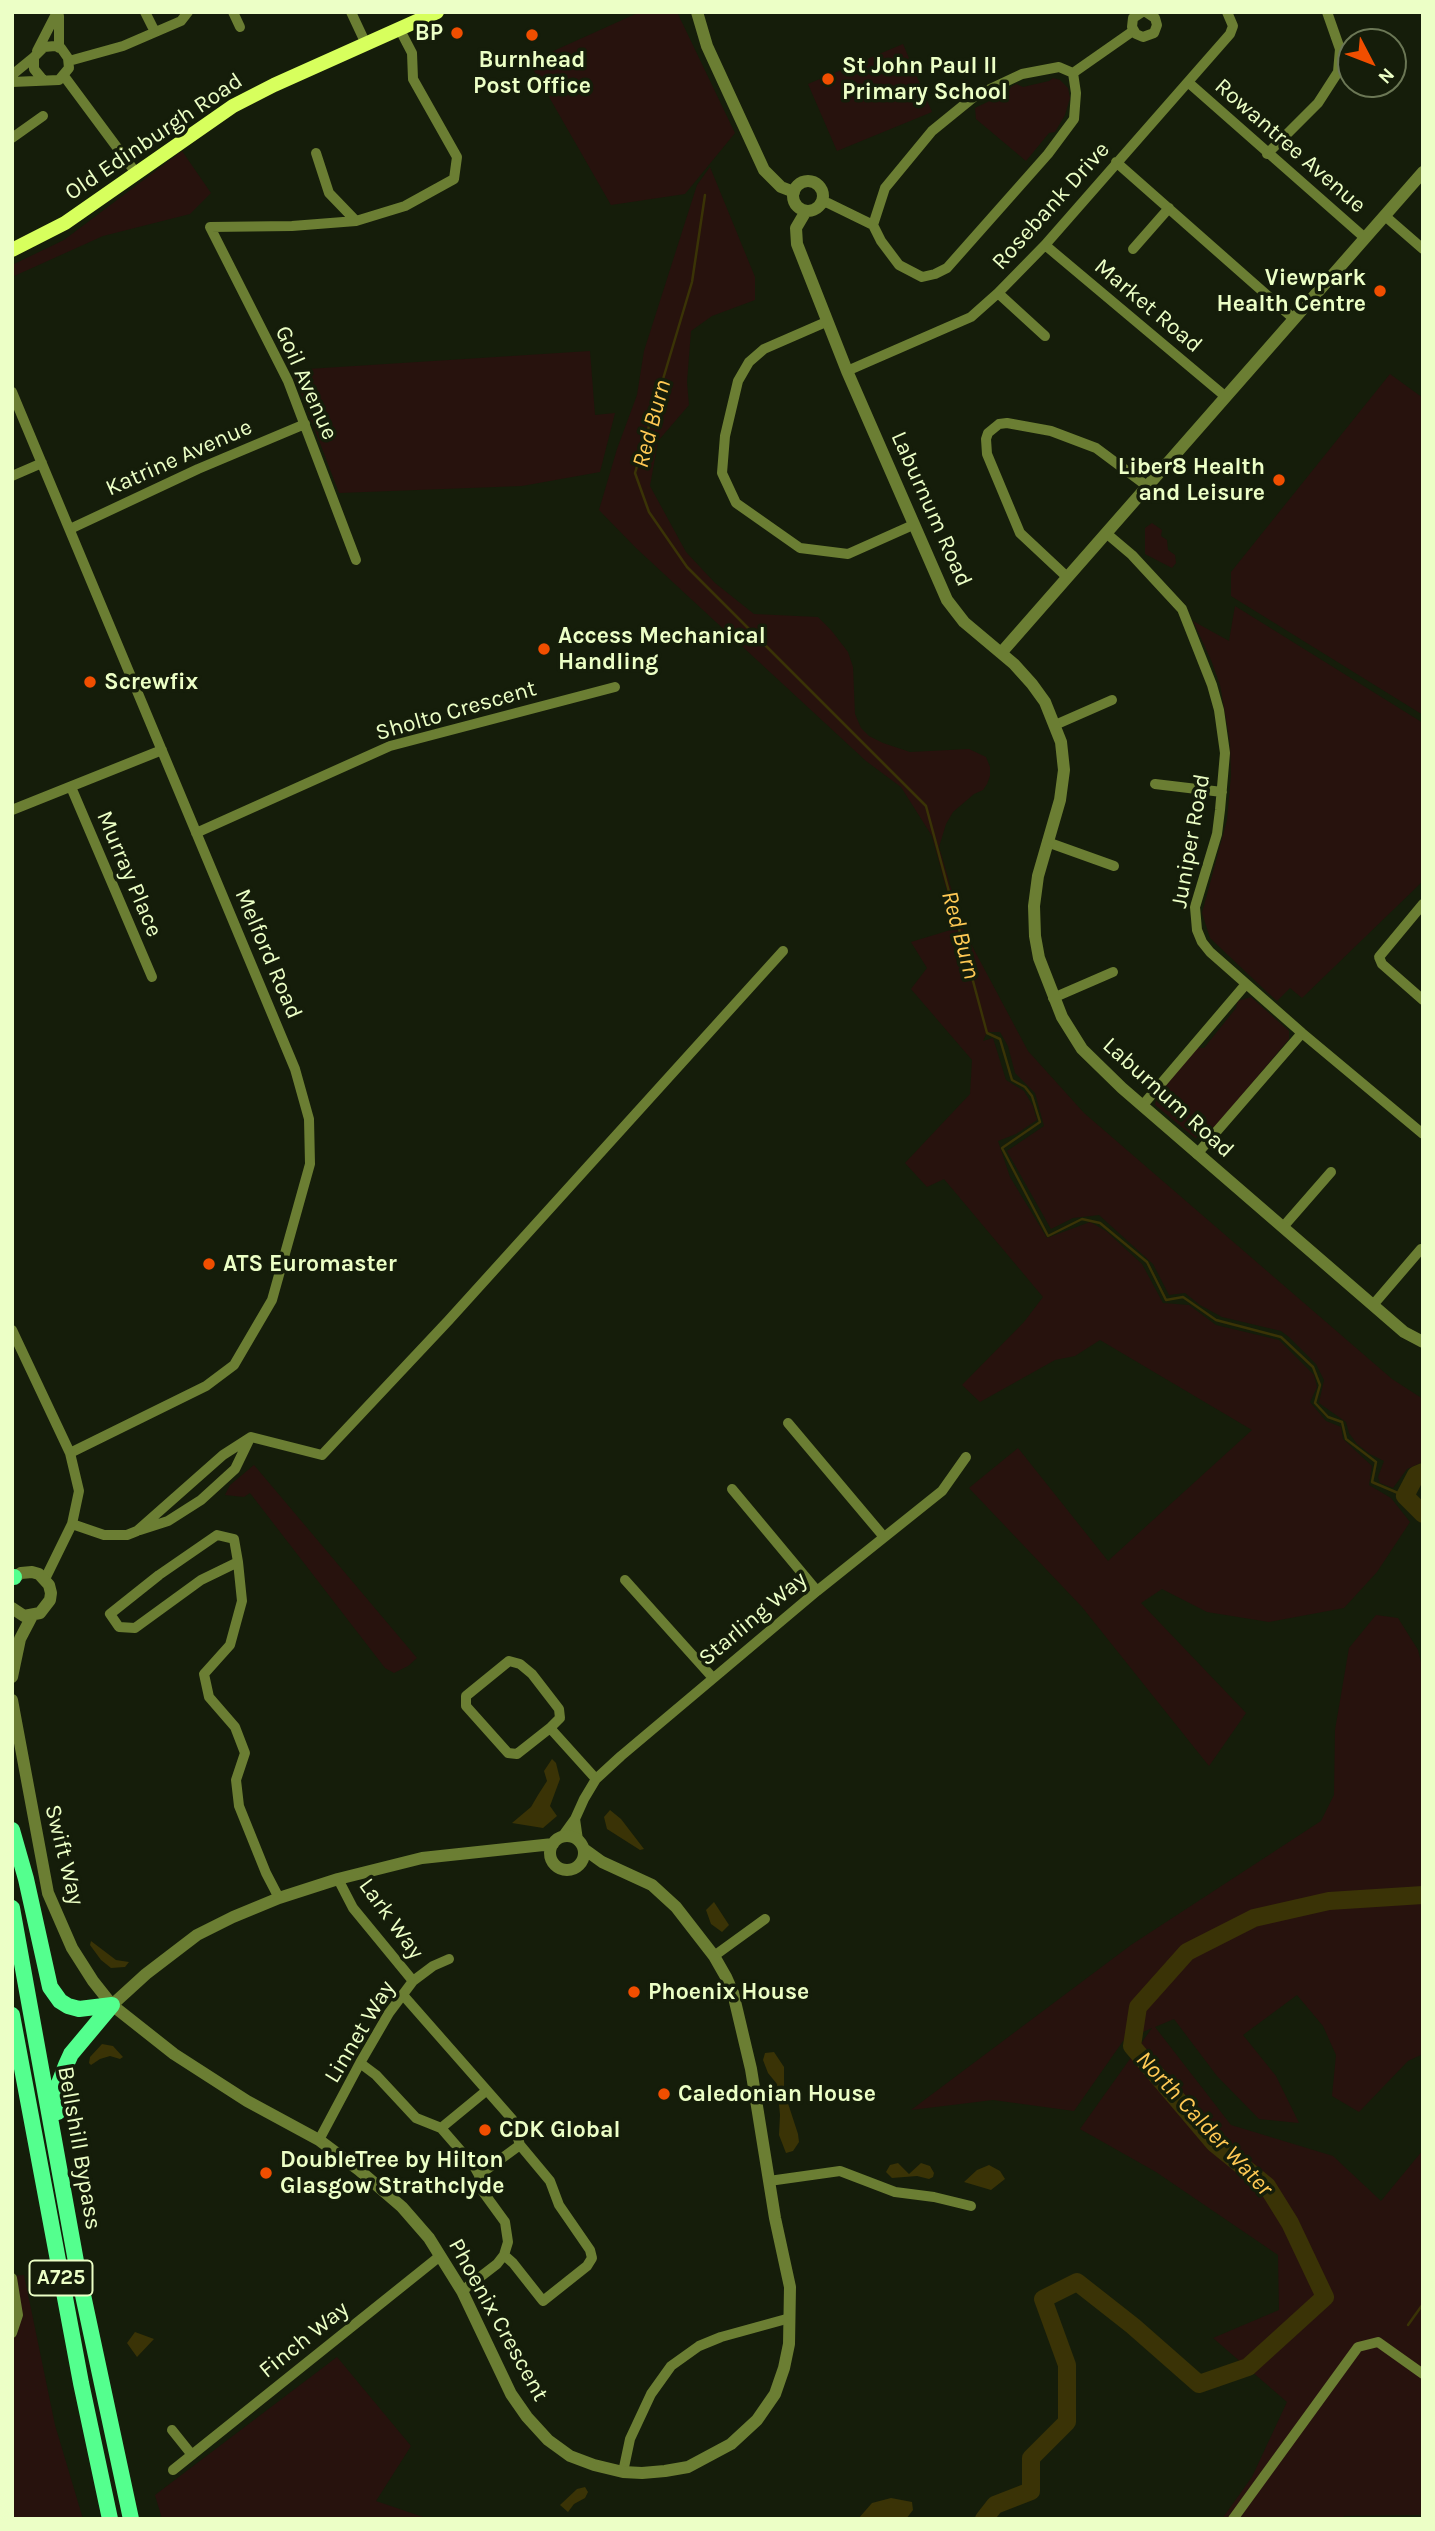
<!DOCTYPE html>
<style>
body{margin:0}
#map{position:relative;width:1435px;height:2531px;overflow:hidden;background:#151d0a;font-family:Karla,sans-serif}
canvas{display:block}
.frame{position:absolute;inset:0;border:14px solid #ecffc6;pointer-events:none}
.north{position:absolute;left:1337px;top:28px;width:70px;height:70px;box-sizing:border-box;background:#151d0a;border:2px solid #6b7755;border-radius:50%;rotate:132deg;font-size:19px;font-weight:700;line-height:28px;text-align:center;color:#ecffc6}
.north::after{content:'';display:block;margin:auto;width:24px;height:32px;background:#f14e00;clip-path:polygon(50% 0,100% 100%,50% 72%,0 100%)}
</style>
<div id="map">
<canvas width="1435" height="2531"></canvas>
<div class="frame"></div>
<div class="north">N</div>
</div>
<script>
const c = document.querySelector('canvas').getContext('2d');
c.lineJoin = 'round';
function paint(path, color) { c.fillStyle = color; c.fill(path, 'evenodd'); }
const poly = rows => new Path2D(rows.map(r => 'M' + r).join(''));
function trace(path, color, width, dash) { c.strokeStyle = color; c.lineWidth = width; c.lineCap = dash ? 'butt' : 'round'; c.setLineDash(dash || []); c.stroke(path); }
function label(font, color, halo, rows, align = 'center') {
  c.font = font + ' Karla,sans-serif'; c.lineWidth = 7; c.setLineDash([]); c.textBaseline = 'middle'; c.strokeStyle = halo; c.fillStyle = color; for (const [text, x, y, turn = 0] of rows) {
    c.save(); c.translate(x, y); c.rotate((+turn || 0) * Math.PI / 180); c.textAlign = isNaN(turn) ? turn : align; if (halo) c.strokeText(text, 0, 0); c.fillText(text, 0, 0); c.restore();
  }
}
const green = poly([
 [640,12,677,12,735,133,685,194,611,205,529,62],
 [903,44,932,112,837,151,808,84],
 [1053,78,1060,80,1068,88,1070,98,1065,115,1055,132,1049,133,1026,161,976,119,975,108,1008,92,1011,87,1016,84,1023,87,1049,81],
 [182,151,211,193,190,214,103,236,12,277,12,265,64,240],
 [710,167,755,277,755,300,712,316,691,331,687,382,689,405,658,441,650,486,686,552,715,583,754,614,818,617,831,630,848,652,853,667,855,714,861,728,869,736,883,743,910,752,969,749,986,757,990,767,990,776,987,784,983,790,974,794,953,812,946,824,939,847,963,929,1028,1051,1084,1113,1392,1379,1423,1399,1423,1462,1407,1469,1393,1488,1380,1483,1378,1477,1384,1461,1370,1454,1357,1444,1349,1433,1346,1422,1319,1403,1324,1380,1316,1364,1289,1337,1281,1331,1222,1317,1200,1305,1185,1293,1169,1295,1153,1264,1099,1215,1073,1218,1051,1229,1007,1151,1044,1126,1035,1093,1015,1073,1008,1046,1000,1032,987,1032,983,1041,993,1038,1006,1080,1024,1091,1033,1106,1037,1120,1016,1134,998,1141,1010,1177,1047,1238,1090,1222,1106,1231,1142,1264,1163,1303,1189,1305,1216,1325,1279,1340,1314,1375,1317,1387,1310,1402,1326,1421,1341,1427,1343,1439,1372,1466,1369,1485,1391,1498,1410,1522,1377,1572,1344,1608,1269,1622,1207,1612,1162,1589,1141,1603,1246,1713,1209,1766,1082,1607,969,1488,1018,1448,1108,1561,1252,1430,1100,1340,1075,1356,1055,1360,980,1402,962,1385,1024,1322,1043,1297,944,1179,927,1187,905,1163,970,1094,972,1060,911,989,927,968,911,942,957,928,932,836,901,787,866,761,636,548,599,510,617,449,637,395,644,351,697,185],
 [590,351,595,415,615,413,600,472,522,486,339,493,292,370],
 [1390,374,1423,398,1423,715,1231,596,1231,572],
 [1152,523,1162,530,1161,536,1167,540,1168,550,1175,555,1176,563,1172,568,1145,554,1145,528],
 [1235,606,1423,723,1423,881,1302,998,1290,988,1277,1001,1268,993,1210,938,1202,913,1227,820,1231,775,1230,742,1220,685,1211,660,1193,621,1229,641],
 [1251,997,1289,1031,1289,1039,1209,1134,1204,1138,1195,1138,1155,1105,1157,1094,1197,1048,1204,1048,1236,1008,1238,1001],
 [254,1465,417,1658,408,1666,394,1673,385,1668,250,1493,244,1497,225,1495,230,1485],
 [1376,1615,1398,1618,1418,1650,1423,1670,1423,2054,1408,2061,1359,2112,1332,2096,1336,2055,1323,2026,1297,1995,1243,2035,1276,2076,1299,2123,1259,2119,1217,2076,1174,2019,1155,2027,1231,2125,1333,2156,1381,2201,1423,2150,1423,2515,1344,2516,1342,2519,1222,2519,1252,2477,1287,2402,1213,2338,1279,2310,1278,2255,1156,2172,1080,2129,1152,2028,1123,2041,1074,2111,993,2100,911,2110,1131,1945,1321,1821,1334,1795,1335,1730,1349,1648],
 [24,2275,55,2425,83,2519,12,2519,12,2276],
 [337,2357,411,2446,376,2501,429,2519,162,2519,155,2495]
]);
const water = poly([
 [552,1759,556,1763,560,1779,550,1806,557,1816,543,1828,512,1823,531,1807,538,1795,547,1781,544,1771],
 [610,1810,621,1819,644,1849,640,1850,607,1829,604,1817],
 [714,1902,729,1925,722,1932,711,1924,706,1910],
 [91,1941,116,1960,129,1962,125,1967,111,1968,101,1960,90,1945],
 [102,2044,113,2046,123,2057,120,2059,110,2056,100,2059,91,2065,89,2063,90,2057],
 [774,2052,784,2067,784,2091,798,2134,799,2142,793,2151,786,2153,779,2135,780,2115,777,2084,768,2073,763,2060,765,2053],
 [898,2163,909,2174,921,2163,930,2166,934,2173,933,2177,929,2179,917,2176,892,2178,886,2172,890,2165],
 [989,2165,1000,2171,1005,2179,991,2190,964,2182,977,2170],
 [135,2332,154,2339,137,2357,127,2343],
 [585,2487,588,2492,585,2498,574,2504,568,2512,560,2505,577,2489],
 [891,2498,912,2502,913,2510,906,2519,858,2519,872,2503]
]);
const stream = poly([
 [705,195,692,282,635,473,649,512,687,567,926,806,987,1033,1000,1039,1012,1080,1025,1087,1032,1096,1040,1122,1002,1148,1048,1236,1082,1219,1100,1223,1147,1262,1166,1300,1183,1297,1216,1320,1281,1337,1313,1367,1320,1385,1315,1403,1328,1417,1342,1422,1346,1439,1376,1462,1372,1482,1405,1496],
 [1408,2325,1423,2304]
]);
const river = poly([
 [1423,1472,1416,1475,1405,1496,1423,1514],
 [984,2519,995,2505,1031,2491,1031,2458,1067,2422,1067,2365,1043,2299,1077,2282,1133,2326,1199,2384,1248,2367,1325,2297,1290,2223,1267,2186,1214,2143,1132,2046,1138,2007,1187,1952,1254,1918,1329,1901,1423,1895]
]);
const minor = poly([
 [145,12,155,32],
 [233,12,240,27],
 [351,12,366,44],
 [1142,12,1133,18,1132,27,1136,34,1143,37,1154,33,1157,25,1155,18,1146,12],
 [59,16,59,48],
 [37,51,57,12],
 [69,61,123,46,181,21,188,12],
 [1073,73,1133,31],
 [12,75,34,57],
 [64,76,136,173],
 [12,82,59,80,69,68,68,58,61,48,55,46,44,47,34,57,34,69,43,80],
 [1189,83,1365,238],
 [12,138,43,116],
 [316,153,329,193,356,221],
 [1267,154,1318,103,1338,72,1340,49,1327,12],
 [1116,162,1294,319],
 [821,202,828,203,873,225,885,188,932,131,975,96,1022,74,1059,67,1073,73,1076,93,1074,119,1048,154,947,268,935,274,922,277,899,265,881,241,873,225],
 [1385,216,1423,249],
 [1045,245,1226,397],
 [1133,249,1169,208],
 [998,293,1045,336],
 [826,322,764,349,749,362,738,381,725,436,722,473,736,503,800,548,848,554,913,525],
 [847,371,971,317,998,293,1045,245,1230,34,1233,26,1227,12],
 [12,392,295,1069,309,1119,310,1164,272,1300,234,1365,206,1386,70,1453],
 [12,476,42,463],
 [70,529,198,469,305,424],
 [1106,533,1132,555,1182,609,1212,685,1219,710,1225,753,1220,810,1217,834,1195,907,1197,930,1202,942,1210,952,1302,1033,1423,1134],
 [356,560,288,381,210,227,292,226,356,221,405,206,454,179,457,157,413,79,412,53,400,30],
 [1067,577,1020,533,987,454,986,439,988,433,999,424,1007,423,1051,431,1096,448,1147,486],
 [1055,725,1112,700],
 [1155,784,1222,792],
 [71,787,152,977],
 [12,810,162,750],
 [196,833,390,746,615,687],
 [1047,842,1114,866],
 [1423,904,1379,957,1382,964,1423,1000],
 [1053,998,1113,972],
 [1142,1106,1246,984],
 [1197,1154,1302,1033],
 [1283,1227,1331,1172],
 [1373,1305,1421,1249],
 [12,1330,70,1453,79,1491,72,1524,45,1579],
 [788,1423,884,1537],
 [732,1489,817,1591],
 [72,1524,104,1535,127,1535,137,1531,223,1455,251,1437,322,1455,448,1321,783,951],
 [140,1530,168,1521,201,1500,235,1469,250,1438],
 [238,1562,201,1580,135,1628,119,1627,110,1614,159,1575,217,1535,234,1539,238,1562,242,1601,230,1645,204,1674,209,1697,235,1727,245,1753,236,1780,239,1806,266,1873,279,1898],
 [625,1580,713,1678],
 [550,1728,517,1754,508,1753,466,1706,466,1696,509,1661,520,1664,532,1674,559,1709,560,1718,550,1728,596,1779],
 [575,1819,578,1840],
 [562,1837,575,1819,584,1799,596,1779,621,1756,817,1591,942,1491,966,1457],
 [338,1879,353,1908,413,1981],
 [714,1956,765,1919],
 [403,1995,512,2119,520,2145,550,2181,559,2205,590,2250,592,2258,587,2266,543,2301,513,2263,504,2255],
 [360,2063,376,2075,416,2118,441,2128,474,2166,479,2175,481,2189,505,2222,508,2242,504,2255,497,2264,462,2291],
 [441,2128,486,2091],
 [319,2140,360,2063,389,2013,413,1981,433,1966,449,1959],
 [479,2175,520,2145],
 [769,2181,840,2171,895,2192,934,2197,971,2206],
 [12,2278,18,2315,12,2333],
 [172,2430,192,2455],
 [173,2470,440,2256],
 [623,2472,630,2439,651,2394,671,2366,699,2346,721,2337,790,2318],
 [1233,2519,1358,2347,1378,2342,1423,2374]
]);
const tertiary = poly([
 [697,12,707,46,764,170,781,187,794,192],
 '793 196a15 15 0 1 1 30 0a15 15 0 1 1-30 0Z',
 [806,211,796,228,797,244,847,371,947,600,964,622,1014,664,1032,684,1045,702,1061,742,1064,770,1060,800,1038,876,1034,906,1035,936,1039,958,1062,1017,1082,1049,1122,1088,1404,1332,1423,1342],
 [1001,653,1423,172],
 [12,1579,21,1573,32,1572,39,1574,49,1585,51,1593,50,1600,40,1613,24,1616,12,1608],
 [12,1677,20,1639,32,1616],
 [12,1700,48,1893,72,1948,93,1981,112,2005,174,2054,247,2101,319,2140,359,2170,402,2207,429,2238,462,2291,511,2394,527,2417,548,2440,570,2456,594,2465,623,2472,642,2473,665,2471,688,2467,731,2444,757,2420,775,2394,784,2368,789,2344,790,2287,775,2218,751,2069,733,1993,726,1977,714,1956,676,1907,652,1885,602,1862,584,1849],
 '550 1853a17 17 0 1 1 34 0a17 17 0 1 1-34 0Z',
 [112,2005,146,1974,197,1935,233,1917,279,1898,338,1879,422,1858,553,1844]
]);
const secondary = poly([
 [12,250,65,223,233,106,274,85,437,12]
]);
const trunk = poly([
 [12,1577,14,1577],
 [12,1830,26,1879,50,1987,60,2001,68,2006,79,2009,112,2005],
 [12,1908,77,2267,131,2519],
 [12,2015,81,2383,110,2519],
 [58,2112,56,2091,66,2065,71,2054,112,2005]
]);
const markers = [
 [457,33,7,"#f14e00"],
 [532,35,7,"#f14e00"],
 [828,79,7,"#f14e00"],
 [1380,291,7,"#f14e00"],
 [1279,480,7,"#f14e00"],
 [544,649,7,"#f14e00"],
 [90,682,7,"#f14e00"],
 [209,1264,7,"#f14e00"],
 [634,1992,7,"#f14e00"],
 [664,2094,7,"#f14e00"],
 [485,2130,7,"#f14e00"],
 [266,2173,7,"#f14e00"]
];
const shields = [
 [61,2278,63]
];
const shieldNames = [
 ["A725",61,2278]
];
const poiNames = [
 ["BP",443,33,"right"],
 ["Burnhead",532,60,"center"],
 ["Post Office",532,86,"center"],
 ["St John Paul II",842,66],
 ["Primary School",842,92],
 ["Viewpark",1366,278,"right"],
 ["Health Centre",1366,304,"right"],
 ["Liber8 Health",1265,467,"right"],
 ["and Leisure",1265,493,"right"],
 ["Access Mechanical",558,636],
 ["Handling",558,662],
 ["Screwfix",104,682],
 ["ATS Euromaster",223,1264],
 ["Phoenix House",648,1992],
 ["Caledonian House",678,2094],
 ["CDK Global",499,2130],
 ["DoubleTree by Hilton",280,2160],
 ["Glasgow Strathclyde",280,2186]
];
const streetNames = [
 ["Old Edinburgh Road",154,137,-34],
 ["Rowantree Avenue",1290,146,41],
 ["Rosebank Drive",1051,206,-48],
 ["Market Road",1148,306,40],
 ["Goil Avenue",306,383,66],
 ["Katrine Avenue",179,458,-24],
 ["Laburnum Road",931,509,66],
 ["Sholto Crescent",456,711,-16],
 ["Juniper Road",1191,841,-80],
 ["Murray Place",129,874,67],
 ["Melford Road",268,954,67],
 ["Laburnum Road",1168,1098,42],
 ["Starling Way",753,1619,-40],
 ["Swift Way",64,1855,76],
 ["Lark Way",391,1919,54],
 ["Linnet Way",360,2032,-59],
 ["Bellshill Bypass",79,2148,80],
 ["Phoenix Crescent",498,2320,61],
 ["Finch Way",304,2340,-39]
];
const waterNames = [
 ["Red Burn",652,424,-75],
 ["Red Burn",960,935,75],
 ["North Calder Water",1204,2124,47]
];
paint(green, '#27120d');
paint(water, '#3a3306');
trace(stream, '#3a3306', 2.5);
trace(river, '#3a3306', 18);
trace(minor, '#6b7e33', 10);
trace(tertiary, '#6b7e33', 12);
trace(secondary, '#d7ff5d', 14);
trace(trunk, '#54ff8e', 16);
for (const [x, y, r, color] of markers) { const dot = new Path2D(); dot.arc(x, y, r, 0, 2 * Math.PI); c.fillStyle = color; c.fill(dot); trace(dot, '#151d0a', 2.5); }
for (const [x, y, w] of shields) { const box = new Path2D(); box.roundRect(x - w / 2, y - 17.5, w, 35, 5); c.fillStyle = '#151d0a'; c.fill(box); trace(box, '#ecffc6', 2); }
label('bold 21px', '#ecffc6', null, shieldNames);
label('bold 23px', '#ecffc6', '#151d0a', poiNames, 'left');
label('23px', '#ecffc6', '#151d0a', streetNames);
label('italic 24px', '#ffc954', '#151d0a', waterNames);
</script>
